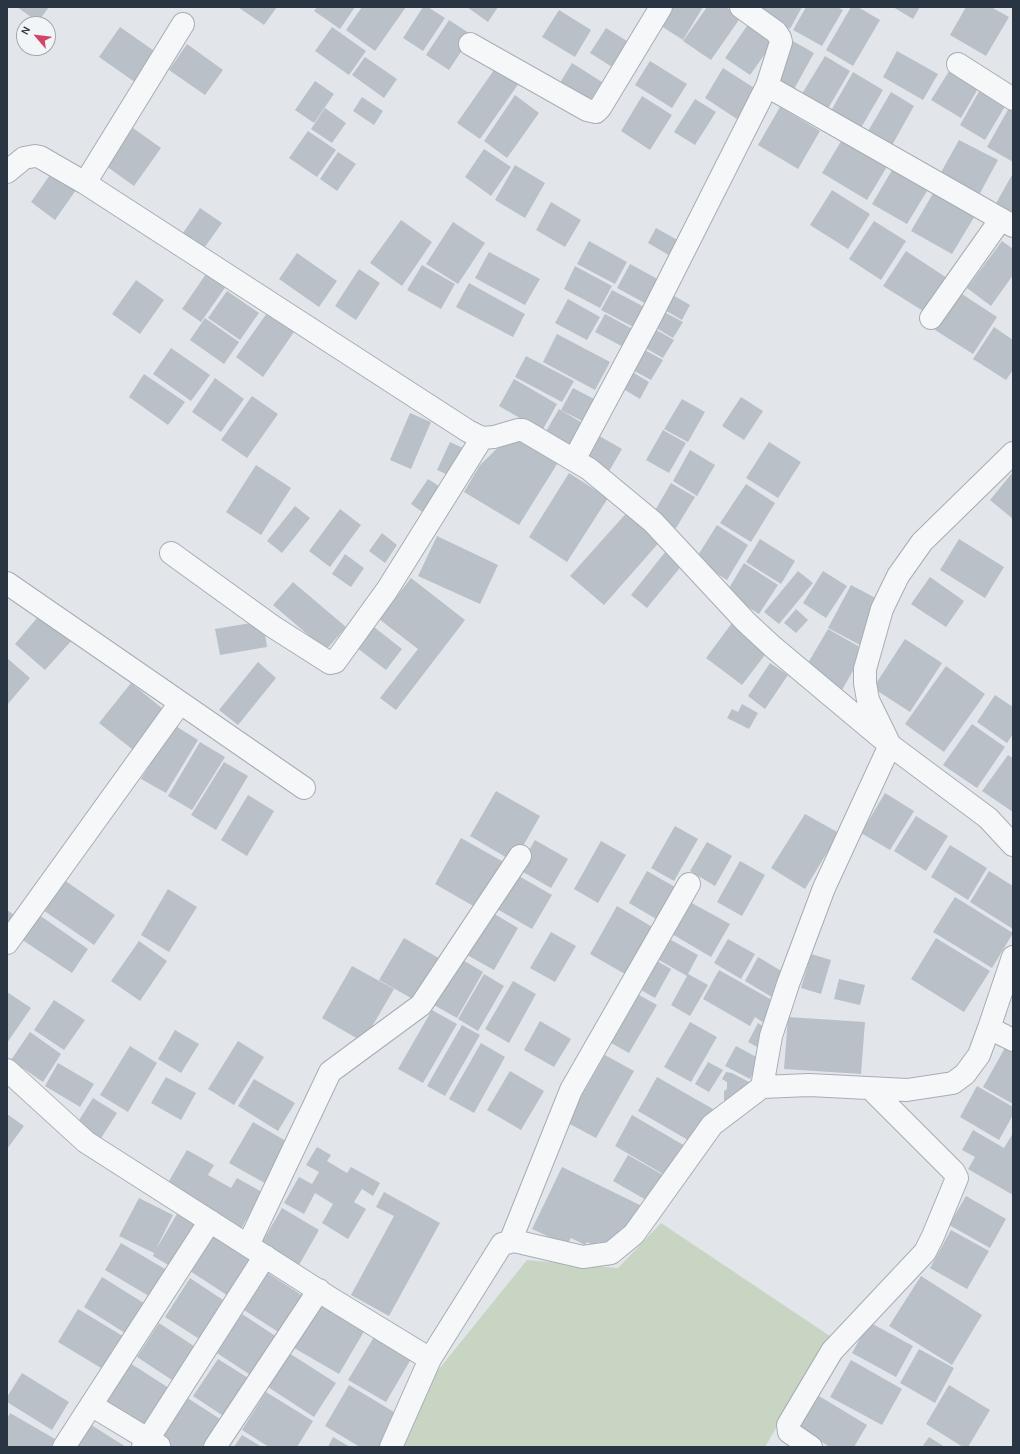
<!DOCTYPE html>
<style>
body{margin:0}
#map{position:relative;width:1020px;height:1454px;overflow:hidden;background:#e2e6eb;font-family:Karla,sans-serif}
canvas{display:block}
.frame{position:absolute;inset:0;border:8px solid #2a3543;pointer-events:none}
.north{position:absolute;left:16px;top:16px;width:40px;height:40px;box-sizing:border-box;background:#f2f5f8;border:1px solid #a2a8b0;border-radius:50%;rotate:298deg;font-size:11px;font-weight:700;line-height:16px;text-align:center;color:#2a3543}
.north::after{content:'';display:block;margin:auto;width:14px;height:18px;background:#d14667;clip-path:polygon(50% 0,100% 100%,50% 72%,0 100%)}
</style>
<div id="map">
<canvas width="1020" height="1454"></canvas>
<div class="frame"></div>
<div class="north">N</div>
</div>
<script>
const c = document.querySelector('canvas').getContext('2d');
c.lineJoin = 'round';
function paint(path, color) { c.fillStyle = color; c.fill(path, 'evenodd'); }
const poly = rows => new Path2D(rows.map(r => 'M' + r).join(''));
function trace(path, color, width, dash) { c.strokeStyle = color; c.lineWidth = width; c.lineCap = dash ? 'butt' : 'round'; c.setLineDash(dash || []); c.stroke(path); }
const green = poly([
 [661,1223,830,1336,765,1447,402,1447,422,1390,527,1260,618,1268]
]);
const building = poly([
 [17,7,49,7,38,22],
 [238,7,277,7,264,25],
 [317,7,355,7,340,29,314,11],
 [362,7,406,7,375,51,346,30],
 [423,7,428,7,445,18,423,51,403,38],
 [467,7,498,7,488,22],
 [664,7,703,7,683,40,655,22],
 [707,7,726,7,741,17,711,60,683,41],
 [757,7,802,7,790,29,756,9],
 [806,7,837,7,843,10,822,46,793,30],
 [851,7,858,7,880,20,853,66,826,50],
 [893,7,920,7,913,19],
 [966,7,991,7,1009,17,986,56,950,35],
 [559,10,591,30,575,57,542,37],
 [449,20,472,35,449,70,426,55],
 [751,20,777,37,750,75,725,58],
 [120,27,160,55,139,85,99,57],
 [332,27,366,51,349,75,315,51],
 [606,28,635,46,620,72,590,53],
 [793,41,814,53,793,91,771,78],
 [187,44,223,70,205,95,169,70],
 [897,51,938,74,923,100,883,77],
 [825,56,850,71,826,112,800,97],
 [365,57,397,79,384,98,352,75],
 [650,61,687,84,672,108,635,85],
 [572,63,602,82,588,104,558,86],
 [496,67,519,83,480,139,457,123],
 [723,68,759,91,740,121,705,98],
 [951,68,980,85,961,118,931,100],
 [853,72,883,90,858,133,828,116],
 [315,81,334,94,314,123,295,110],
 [981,88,1007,103,985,140,960,125],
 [891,92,914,106,891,147,867,133],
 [515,95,539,113,507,158,484,141],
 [642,96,672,115,650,150,621,131],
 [362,97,383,111,374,125,353,111],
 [695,99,716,112,695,145,674,132],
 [1010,106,1013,108,1013,162,987,147],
 [780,107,820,131,798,169,758,145],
 [325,108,346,123,332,143,311,129],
 [133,128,161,148,134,186,106,166],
 [308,131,336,150,317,177,289,158],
 [843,138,888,165,867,200,822,173],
 [959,140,998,160,979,195,940,174],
 [484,149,511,167,491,196,465,177],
 [338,152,356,164,337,191,320,179],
 [515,165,545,183,525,218,495,200],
 [895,165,930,186,907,224,872,204],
 [52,172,76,190,55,220,31,202],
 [1013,173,1013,217,994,207],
 [832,190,870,214,848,249,810,225],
 [935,190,976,214,952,254,911,231],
 [551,202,581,220,565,247,536,230],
 [200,208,222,223,202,251,181,236],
 [401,220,432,242,402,286,370,263],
 [874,221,906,241,881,280,849,259],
 [453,222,485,243,458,284,426,264],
 [656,228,681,242,672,257,648,243],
 [589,241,627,262,615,284,577,264],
 [1002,241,1013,249,1013,275,991,306,967,288],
 [906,251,950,280,928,314,883,286],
 [489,252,540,279,525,305,475,278],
 [297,253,337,281,319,307,279,279],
 [630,264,665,283,652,307,617,288],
 [422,265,455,284,441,309,407,290],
 [575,266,612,286,600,308,564,289],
 [210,268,229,282,201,322,182,309],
 [359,269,380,283,356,320,335,306],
 [136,280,164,300,140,334,112,314],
 [469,283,525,314,513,337,456,307],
 [612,290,650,310,639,330,601,310],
 [227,291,259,313,240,340,208,318],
 [959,292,997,317,973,354,935,330],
 [671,294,690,305,682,320,663,309],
 [568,299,600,317,587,340,555,323],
 [662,311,683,322,673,338,653,326],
 [267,313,294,332,263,377,236,357],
 [605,314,638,332,629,350,595,332],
 [205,318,239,342,224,364,190,340],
 [994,327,1013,340,1013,370,1006,380,973,359],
 [653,328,674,340,663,358,642,346],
 [557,334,610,362,595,390,543,362],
 [171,348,210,375,191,401,153,374],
 [641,348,663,360,651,380,629,368],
 [526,356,574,381,562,402,515,377],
 [629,370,649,382,640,399,620,387],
 [144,374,185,402,168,425,129,397],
 [215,378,244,399,221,432,192,412],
 [514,379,557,404,542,431,499,406],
 [573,388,598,401,586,423,561,410],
 [252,396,278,414,247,458,221,440],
 [741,397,763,411,744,440,722,426],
 [682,399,705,412,688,442,664,429],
 [559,409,584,424,570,448,545,433],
 [410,413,431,422,411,469,390,460],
 [663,430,686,443,669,473,646,460],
 [596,434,622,449,608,473,582,458],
 [506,440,539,441,559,461,519,525,464,492,480,465],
 [450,442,465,449,453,477,437,470],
 [769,442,801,462,778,498,746,478],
 [690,450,715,465,697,496,673,481],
 [256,465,291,488,261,535,226,512],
 [1013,472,1013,519,990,500],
 [569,473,608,498,567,562,529,537],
 [428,479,448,492,431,518,411,504],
 [671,483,695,497,676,528,653,514],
 [746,484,775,503,751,542,720,523],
 [295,506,310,518,282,553,267,541],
 [340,509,361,525,330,567,309,551],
 [630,509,663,538,604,605,570,576],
 [717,525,748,545,727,580,695,560],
 [382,533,397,545,385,563,369,551],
 [437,536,498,565,480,604,418,576],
 [760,539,795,561,781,584,746,562],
 [959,539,1004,567,985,598,940,570],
 [666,551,683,564,647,608,631,595],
 [345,554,364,568,351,587,332,574],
 [744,563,778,585,759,614,726,593],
 [798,571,813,583,779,624,764,612],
 [823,571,847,586,826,618,803,603],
 [930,577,964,601,946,627,911,604],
 [411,578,465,620,396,710,380,698,418,649,379,619],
 [293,582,346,627,326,650,273,605],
 [851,585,885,603,862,646,828,628],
 [796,609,808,620,796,633,784,623],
 [42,612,73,639,45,670,15,644],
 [263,621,267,647,220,655,215,629],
 [732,623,768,651,742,685,706,658],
 [374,627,402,649,386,670,357,648],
 [828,629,865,650,842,690,805,668],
 [905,639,942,663,910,712,873,688],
 [7,658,30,678,7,705],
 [258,662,276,678,238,725,219,710],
 [770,663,788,675,765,709,748,696],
 [946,666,985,694,944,752,905,724],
 [131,683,168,713,137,753,99,723],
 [995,695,1013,707,1013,734,1007,743,977,722],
 [742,704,758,713,749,729,727,718,732,709,738,712],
 [972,724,1005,747,977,788,943,765],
 [174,725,198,740,166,793,141,779],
 [200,742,225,757,192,810,168,796],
 [1008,755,1013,758,1013,812,982,791],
 [224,762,248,776,216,830,191,815],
 [496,791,540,816,514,862,470,836],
 [885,793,914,811,890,850,861,833],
 [248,795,274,811,247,856,221,840],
 [805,814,839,833,805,889,771,868],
 [916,816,948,836,926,871,894,851],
 [675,826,698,839,674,881,651,868],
 [461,838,509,865,482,911,435,884],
 [535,840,568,859,551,888,518,869],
 [601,841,626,855,598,903,574,889],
 [707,842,732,856,715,886,690,871],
 [950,845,987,868,968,900,931,877],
 [740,861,765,875,742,916,717,902],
 [647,871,682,891,663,923,629,903],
 [989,871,1013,886,1013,929,970,902],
 [517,875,552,895,532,929,497,909],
 [64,880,115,915,94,945,43,910],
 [168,889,197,907,169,952,141,935],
 [955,897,1013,933,992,968,933,932],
 [690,902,730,924,711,957,672,934],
 [617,906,659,931,632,978,590,954],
 [7,910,17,917,7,930],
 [35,912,88,949,72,973,18,937],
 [491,912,518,928,494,970,467,955],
 [551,932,576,946,555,982,530,968],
 [664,936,698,955,688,974,708,985,690,1016,671,1005,687,976,652,956],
 [404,938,442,960,418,1002,379,980],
 [936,938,990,971,964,1012,911,979],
 [728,939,755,954,741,979,714,963],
 [139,941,167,961,140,1001,111,981],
 [811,954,831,960,821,994,801,988],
 [650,957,671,969,655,998,634,986],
 [758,957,788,975,775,999,745,981],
 [461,959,483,972,457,1018,434,1005],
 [352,966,394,989,363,1042,322,1018],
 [719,970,779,1004,767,1025,755,1017,750,1026,703,999],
 [484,974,504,986,478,1031,458,1019],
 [839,979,865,985,860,1005,834,999],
 [513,981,536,994,509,1043,485,1029],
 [632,991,657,1005,629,1053,604,1039],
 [7,992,31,1008,7,1043],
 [54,1000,85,1020,64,1050,34,1030],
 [432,1010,457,1024,423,1083,398,1069],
 [788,1017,865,1022,861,1074,784,1069],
 [540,1021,571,1039,554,1067,524,1050],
 [690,1022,717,1037,691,1082,664,1067],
 [758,1023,769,1030,759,1048,748,1042],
 [462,1025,480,1035,445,1096,427,1086],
 [175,1030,199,1044,181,1073,158,1059],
 [30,1032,61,1054,43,1082,11,1060],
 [238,1041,264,1057,234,1105,208,1089],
 [481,1043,505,1057,474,1113,449,1099],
 [130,1046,157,1063,128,1112,100,1095],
 [736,1046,760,1059,750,1079,725,1066],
 [1006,1046,1013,1050,1013,1104,983,1087],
 [605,1055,634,1071,596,1138,566,1122],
 [708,1062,723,1070,709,1092,695,1084],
 [58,1063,94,1084,80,1107,45,1086],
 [510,1071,544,1091,521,1130,487,1110],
 [726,1072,732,1073,755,1085,724,1102,724,1091,727,1089,727,1082,722,1079],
 [166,1077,196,1093,181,1120,151,1103],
 [657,1077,713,1109,693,1143,638,1111],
 [254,1079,295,1103,278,1131,238,1106],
 [977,1086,1013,1107,1013,1115,999,1140,960,1117],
 [93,1098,117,1113,98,1143,74,1128],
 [7,1114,24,1126,7,1149],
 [632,1115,685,1146,668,1177,615,1146],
 [253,1122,293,1145,270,1186,229,1163],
 [973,1130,1004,1148,1013,1133,1013,1195,968,1169,975,1157,962,1150],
 [317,1147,331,1155,327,1161,347,1173,351,1167,380,1183,373,1196,362,1189,354,1202,366,1209,348,1239,322,1223,333,1204,315,1193,304,1214,284,1203,299,1177,312,1184,319,1172,306,1165],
 [187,1150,214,1165,208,1175,231,1188,237,1178,262,1192,241,1229,166,1186],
 [628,1155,663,1175,648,1201,613,1181],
 [562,1167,644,1207,627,1231,622,1228,609,1247,598,1242,596,1247,587,1242,585,1245,571,1238,567,1245,532,1229],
 [384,1192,440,1223,389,1316,351,1295,394,1216,376,1207],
 [966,1196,1006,1219,990,1248,949,1225],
 [139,1198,173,1215,155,1251,177,1214,201,1228,177,1270,153,1256,154,1253,119,1236],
 [282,1208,319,1230,299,1265,261,1244],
 [951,1230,989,1251,967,1289,930,1268],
 [212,1235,258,1265,236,1301,190,1271],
 [121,1243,170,1272,154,1299,105,1270],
 [268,1273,306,1298,283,1335,244,1310],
 [921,1276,982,1315,952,1365,889,1326],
 [102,1277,147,1305,128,1335,84,1307],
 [190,1278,232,1306,207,1344,165,1317],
 [321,1302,366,1328,339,1374,294,1348],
 [78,1309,126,1338,106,1371,58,1342],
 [242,1314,280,1339,255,1378,217,1353],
 [869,1322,913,1346,896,1377,852,1353],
 [159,1323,203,1352,181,1386,137,1357],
 [377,1332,414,1354,386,1402,348,1380],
 [919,1349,954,1368,935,1403,900,1383],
 [289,1353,336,1383,314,1417,268,1387],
 [218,1359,253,1381,228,1419,193,1396],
 [851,1360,902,1389,882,1425,830,1397],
 [127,1361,175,1392,149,1431,101,1401],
 [22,1373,69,1402,52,1430,7,1402,7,1397],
 [349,1385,399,1415,380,1447,360,1447,325,1426],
 [949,1385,990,1410,968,1447,963,1447,926,1424],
 [266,1392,313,1421,297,1447,269,1447,242,1430],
 [819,1396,867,1425,854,1447,830,1447,799,1428],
 [186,1397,220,1419,202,1447,172,1447,159,1438],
 [10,1413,55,1439,51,1447,7,1447,7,1419],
 [85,1421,126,1447,68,1447],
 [242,1435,262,1447,234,1447],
 [333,1437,350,1447,328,1447],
 [929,1437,945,1447,922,1447]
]);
const street = poly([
 [741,7,776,32,780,38,781,42,767,86,1013,226],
 [470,44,587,110,596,112,600,108,661,7],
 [958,64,1013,99],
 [7,172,24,158,35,156,40,157,85,183,468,431,482,438,494,437,518,430,523,430,589,469,653,522,746,622,773,647,890,745,868,700,865,683,865,669,882,609,898,576,922,542,1013,453],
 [85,183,183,24],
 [931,318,1001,219],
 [574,460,651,316,767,86],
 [171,553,272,626,330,663,335,662,387,590,482,438],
 [7,583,304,788],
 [7,943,180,703],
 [1013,957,989,1028,1013,1040],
 [7,1070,86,1142,330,1298,430,1359],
 [762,1087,771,1036,788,984,824,888,890,745,988,818,1013,845],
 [510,1242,571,1090,689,884],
 [248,1245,330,1072,421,1005,520,856],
 [91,1405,159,1446],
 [64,1447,210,1221],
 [143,1447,265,1256],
 [215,1447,319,1290],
 [391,1447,430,1359,502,1244,514,1241,583,1257,611,1253,634,1234,712,1125,762,1087,809,1085,907,1090,953,1083,965,1074,979,1055,989,1028],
 [811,1447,789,1432,788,1425,832,1351,925,1252,933,1236,957,1178,954,1172,871,1089]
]);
paint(green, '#c9d5c3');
paint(building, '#b9c0c8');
trace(street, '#a7adb5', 24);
trace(street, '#f5f7f9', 22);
</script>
